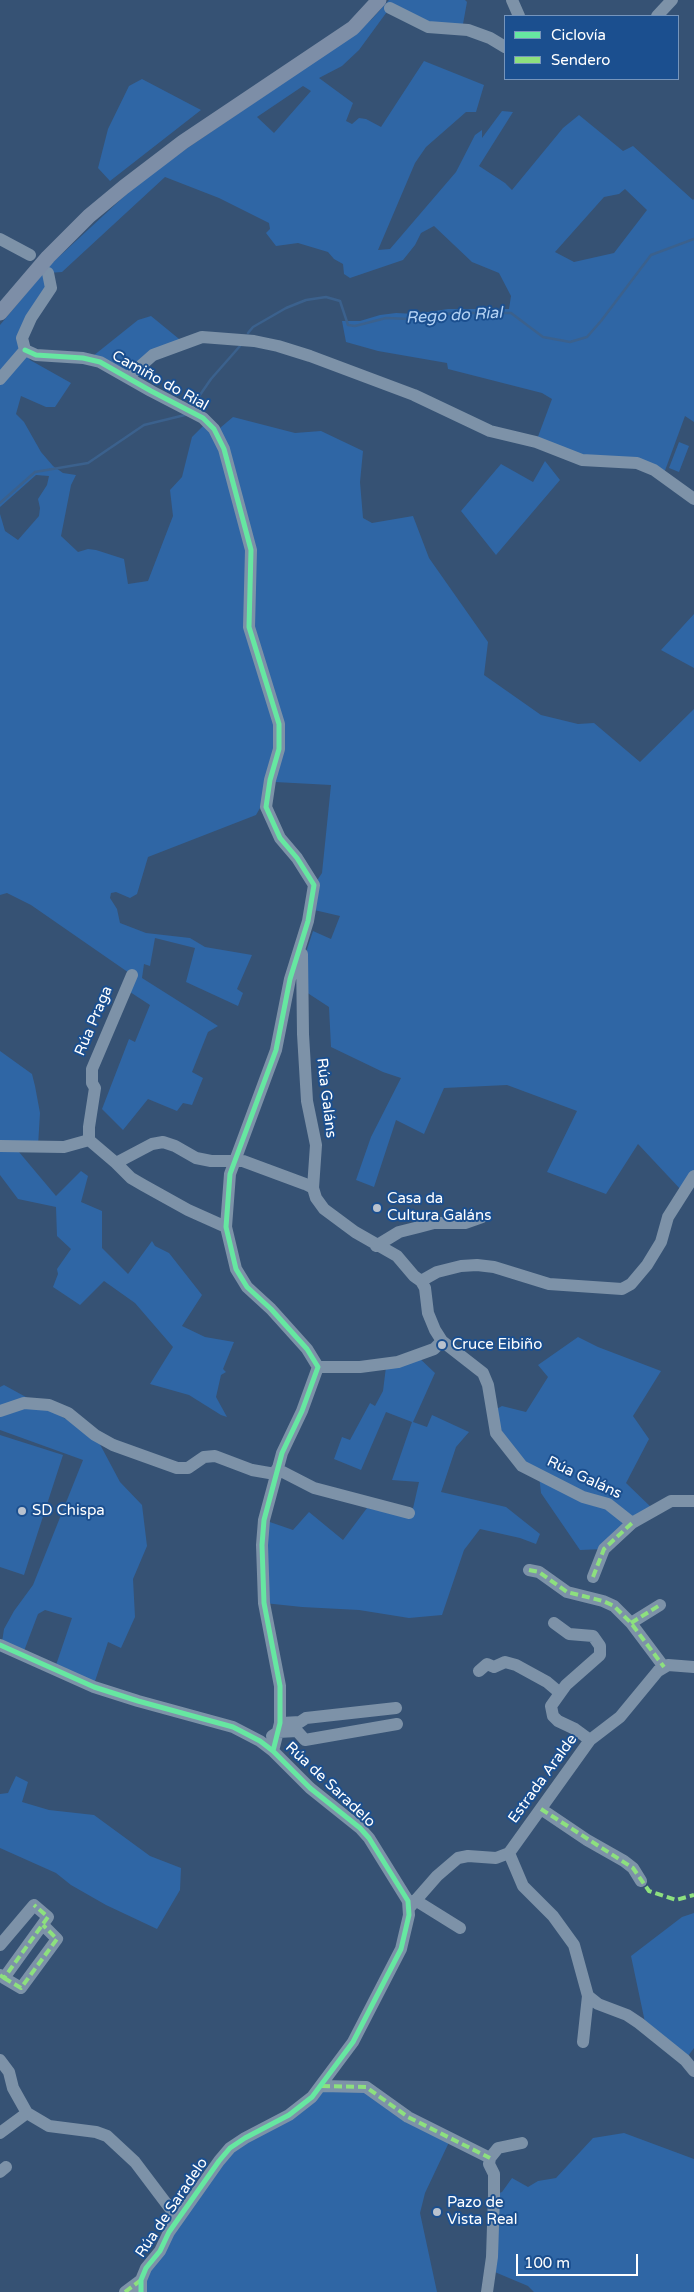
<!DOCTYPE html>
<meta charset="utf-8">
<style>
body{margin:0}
#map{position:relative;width:694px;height:2292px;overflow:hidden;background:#365274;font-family:"Varela Round",sans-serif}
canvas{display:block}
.legend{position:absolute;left:504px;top:15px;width:175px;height:65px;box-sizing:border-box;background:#1b4f8f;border:1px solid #7695bc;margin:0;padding:6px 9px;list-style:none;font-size:15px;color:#fff}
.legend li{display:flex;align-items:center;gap:10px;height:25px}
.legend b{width:25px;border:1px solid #7695bc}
.scale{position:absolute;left:516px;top:2254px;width:122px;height:22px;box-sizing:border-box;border:2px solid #fff;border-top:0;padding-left:6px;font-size:15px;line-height:18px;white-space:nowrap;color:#fff;-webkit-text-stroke:4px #1b4f8f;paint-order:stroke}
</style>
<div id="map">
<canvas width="694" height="2292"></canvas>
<ul class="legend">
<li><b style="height:6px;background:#66e7a1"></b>Ciclovía</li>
<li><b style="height:6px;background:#8de07e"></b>Sendero</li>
</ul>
<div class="scale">100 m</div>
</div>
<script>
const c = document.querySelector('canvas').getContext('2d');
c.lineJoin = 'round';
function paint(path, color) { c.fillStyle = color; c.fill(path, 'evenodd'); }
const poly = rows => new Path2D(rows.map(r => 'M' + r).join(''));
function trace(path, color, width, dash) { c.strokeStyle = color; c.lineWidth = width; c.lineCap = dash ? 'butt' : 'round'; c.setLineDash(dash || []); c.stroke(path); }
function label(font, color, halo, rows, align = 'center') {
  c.font = font + ' "Varela Round",sans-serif'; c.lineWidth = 4; c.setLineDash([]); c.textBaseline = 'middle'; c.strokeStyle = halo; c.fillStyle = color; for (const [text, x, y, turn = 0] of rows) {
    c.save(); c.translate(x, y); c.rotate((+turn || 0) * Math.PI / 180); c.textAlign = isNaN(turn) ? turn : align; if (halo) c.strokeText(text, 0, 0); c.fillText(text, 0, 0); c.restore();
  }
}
const green = poly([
 [389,0,465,0,467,2,463,24,431,25,389,9,359,50,342,66,319,78,353,103,346,121,352,124,359,118,366,119,381,127,424,61,484,85,476,112,466,112,426,147,415,163,378,250,390,249,456,172,475,135,482,130,482,138,502,111,513,112,479,166,505,183,512,190,563,128,579,115,623,151,633,146,693,200,694,199,694,422,685,416,663,476,654,470,582,460,536,442,552,399,542,393,448,369,447,363,378,351,346,342,342,321,360,321,380,315,396,313,416,314,448,309,509,309,511,296,499,273,472,262,434,226,421,233,415,245,403,260,350,278,344,274,343,264,334,259,328,252,298,243,276,246,266,233,270,229,269,223,219,198,165,177,62,272,48,273,51,288,31,318,25,350,30,360,71,383,55,407,46,407,21,396,16,414,24,422,41,452,53,466,63,473,76,475,71,485,61,536,78,552,88,549,96,550,124,559,128,584,148,581,173,516,170,490,182,477,192,437,207,422,220,428,233,417,295,433,321,431,363,451,360,482,363,518,372,523,413,516,429,558,488,642,484,675,541,715,578,724,594,723,640,762,694,709,694,1179,683,1192,638,1144,606,1194,547,1172,577,1111,507,1085,444,1088,424,1134,396,1120,374,1187,356,1180,371,1137,401,1078,383,1072,331,1047,329,1007,306,992,307,949,313,931,331,939,340,916,310,909,314,885,322,873,331,785,275,782,256,815,148,857,137,894,130,898,116,892,111,893,110,898,117,909,120,923,146,933,190,938,205,947,252,955,237,989,243,993,238,1006,186,982,195,948,155,938,150,966,144,964,142,978,218,1026,208,1032,192,1072,203,1078,192,1105,183,1103,177,1111,148,1099,123,1130,102,1109,129,1039,135,1042,150,1005,130,992,132,975,31,905,7,893,0,895,0,514,5,531,18,540,39,516,40,508,38,499,47,485,49,476,36,475,0,507,0,325,50,265,145,177,346,40,372,19],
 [303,86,311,91,274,133,257,117],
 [625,189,647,210,614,253,574,262,555,252,604,197,619,194],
 [142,79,201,110,110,181,98,168,108,129,129,86],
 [151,316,184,343,128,377,88,360,138,320],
 [679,442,689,446,679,472,669,468],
 [545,461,560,480,496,555,461,511,501,464,533,482],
 [694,614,694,668,661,650],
 [0,1051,32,1074,35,1086,40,1113,38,1146,19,1152,56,1196,81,1171,88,1176,81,1202,102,1211,102,1248,128,1274,152,1241,155,1246,169,1253,202,1295,182,1326,205,1337,234,1342,223,1369,226,1372,221,1375,216,1397,227,1417,221,1415,189,1395,150,1384,173,1347,135,1303,104,1281,80,1305,53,1287,58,1274,57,1269,71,1249,57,1236,56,1207,18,1199,0,1175],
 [578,1337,598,1347,661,1371,633,1416,649,1439,626,1483,654,1510,604,1549,580,1550,541,1493,539,1475,522,1466,491,1412,502,1406,526,1412,548,1377,538,1365],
 [415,1354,435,1373,413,1422,427,1427,432,1415,469,1432,456,1447,441,1492,506,1507,540,1534,536,1544,520,1538,480,1529,464,1550,442,1615,409,1618,359,1610,302,1607,264,1603,264,1520,293,1530,309,1512,343,1540,367,1508,411,1517,419,1482,392,1480,412,1422,386,1412,361,1470,334,1459,342,1437,350,1440,370,1403,375,1406,383,1391,386,1367],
 [4,1385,95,1435,120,1482,142,1505,147,1546,133,1579,135,1617,121,1648,108,1642,94,1684,56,1665,72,1618,45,1610,38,1614,24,1651,2,1642,4,1629,14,1611,33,1585,83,1460,0,1430,0,1387],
 [0,1435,63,1455,24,1575,0,1567],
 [16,1776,28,1782,22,1802,49,1810,94,1815,150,1856,181,1868,180,1890,157,1929,106,1905,71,1885,56,1873,0,1848,0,1794,8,1793],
 [694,1913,694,2048,685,2060,646,2027,631,1956,682,1917],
 [322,2086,354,2086,451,2138,425,2193,420,2213,437,2292,142,2292,146,2268,219,2161],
 [624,2133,694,2159,694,2292,534,2292,528,2286,490,2270,494,2195,502,2192,512,2178,528,2187,538,2181,556,2178,593,2138]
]);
const stream = poly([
 [248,333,253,327,286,308,306,300,326,297,340,301,348,325,355,326,386,318,410,319,455,313,511,313,543,337,570,342,587,337,601,321,651,255,694,239],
 [193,405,211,379,240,346],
 [0,503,35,472,88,463,144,425,185,415]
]);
const minor = poly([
 [512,0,519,16],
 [390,8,428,27,468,30,490,38,505,47],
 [657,16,672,0],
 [0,239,30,255],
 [25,350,36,355,83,358,100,362,151,391,203,418,214,429,224,449,251,550,249,627,279,724,279,749,270,780,266,807,280,838,297,858,314,885,308,921,290,979,276,1050,230,1174,226,1227,236,1269,247,1287,271,1309,307,1349,318,1367,302,1411,282,1453,264,1520,262,1545,264,1603,280,1686,280,1723,273,1751],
 [128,377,153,355,202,337,254,341,278,346,310,356,414,395,490,431,536,442,582,460,637,463,654,470,694,499],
 [0,379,25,350,22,338,31,318,51,288,48,273],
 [302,954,303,1034,307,1101,316,1145,313,1188],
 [89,1140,89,1127,95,1088,92,1083,92,1069,132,975],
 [0,1146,64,1147,89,1140,116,1163,152,1144,163,1142,175,1146,196,1158,211,1161,243,1161,305,1184,313,1188,316,1198,324,1209,355,1232,397,1256,414,1276,421,1281,425,1288,428,1313,435,1330,442,1341,483,1373,488,1385,496,1433,522,1466,583,1497,608,1504,632,1523,671,1501,694,1501],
 [116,1163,131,1178,143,1185,188,1210,226,1227],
 [376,1246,399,1232,419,1227,434,1223,465,1223,482,1217],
 [421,1281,437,1272,461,1266,477,1265,494,1267,549,1284,622,1289,631,1284,647,1265,661,1242,668,1217,694,1176],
 [318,1367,360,1367,398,1362,434,1349,442,1341],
 [0,1411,24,1403,49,1405,68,1413,95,1435,113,1445,177,1468,188,1468,204,1457,215,1456,252,1470,275,1474],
 [277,1469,314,1488,409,1513],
 [529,1570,539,1572,567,1592,603,1601,614,1606,631,1623,664,1667],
 [593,1577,604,1549,632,1523],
 [554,1623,569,1634,593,1636,600,1646,600,1655,566,1685,551,1706,553,1716,558,1721,575,1729,590,1740],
 [631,1623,660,1605],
 [0,1645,94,1687,138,1701,233,1727,260,1741,273,1751,310,1788,360,1828,369,1838,408,1901,409,1915,401,1949,353,2042,312,2097,289,2115,245,2138,230,2148,219,2161,169,2232,160,2251,146,2268,141,2280,141,2292],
 [479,1671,487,1664,494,1667,505,1662,516,1665,547,1682,560,1693],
 [282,1723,300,1722,306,1718,396,1708],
 [272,1736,278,1732,297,1731,305,1740,397,1724],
 [541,1809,587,1840,624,1861,633,1868,641,1881],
 [509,1853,523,1886,553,1916,574,1945,588,1996,598,2004,627,2015,639,2023,685,2060,694,2071],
 [415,1900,460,1928],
 [409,1908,437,1876,458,1858,468,1856,496,1858,509,1853,590,1740,620,1717,658,1671,668,1665,694,1667],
 [0,1945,34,1905,48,1917,4,1978,0,1975],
 [4,1978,21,1988,57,1939,43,1925],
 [583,2042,588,1996],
 [0,2060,9,2072,13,2088,27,2113,49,2126,96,2132,107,2136,135,2162,178,2219],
 [322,2086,366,2087,408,2117,490,2158],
 [0,2133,27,2113],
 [0,2172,6,2167],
 [125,2292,141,2280],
 [487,2292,492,2257,494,2195,494,2174,489,2164,490,2158,498,2148,522,2143]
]);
const major = poly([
 [0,313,48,257,89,216,124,187,183,142,353,28,379,0]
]);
const quiet = poly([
 [529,1570,539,1572,567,1592,603,1601,614,1606,631,1623,664,1667],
 [593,1577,604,1549,632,1523],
 [631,1623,660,1605],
 [541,1809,633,1868,649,1891,676,1900,694,1895],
 [0,1975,4,1978,48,1917,34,1905],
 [4,1978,21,1988,57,1939,43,1925],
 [322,2086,366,2087,408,2117,490,2158],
 [125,2292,141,2280]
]);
const cycleway = poly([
 [25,350,36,355,83,358,100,362,151,391,203,418,214,429,224,449,251,550,249,627,279,724,279,749,270,780,266,807,280,838,297,858,314,885,308,921,290,979,276,1050,230,1174,226,1227,236,1269,247,1287,271,1309,307,1349,318,1367,302,1411,282,1453,264,1520,262,1545,264,1603,280,1686,280,1723,273,1751],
 [0,1645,94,1687,138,1701,233,1727,260,1741,273,1751,310,1788,360,1828,369,1838,408,1901,409,1915,401,1949,353,2042,312,2097,289,2115,245,2138,230,2148,219,2161,169,2232,160,2251,146,2268,141,2280,141,2292]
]);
const markers = [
 [377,1208,5,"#b9c2ce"],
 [442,1345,5,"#b9c2ce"],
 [22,1511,5,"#b9c2ce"],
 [437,2212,5,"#b9c2ce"]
];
const streetNames = [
 ["Camiño do Rial",160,381,29],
 ["Rúa Praga",94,1021,-67],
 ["Rúa Galáns",326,1098,83],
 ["Rúa Galáns",584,1478,25],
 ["Estrada Aralde",543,1779,-54],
 ["Rúa de Saradelo",330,1785,43],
 ["Rúa de Saradelo",172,2208,-56]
];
const poiNames = [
 ["Casa da",387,1199],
 ["Cultura Galáns",387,1216],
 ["Cruce Eibiño",452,1345],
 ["SD Chispa",32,1511],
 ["Pazo de",447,2203],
 ["Vista Real",447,2220]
];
const waterNames = [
 ["Rego do Rial",454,316,-3]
];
paint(green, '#2f66a5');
trace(stream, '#3b618d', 2.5);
trace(minor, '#7d92a8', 12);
trace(major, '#7d8ea7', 15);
trace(quiet, '#8de07e', 4, [8, 4]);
trace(cycleway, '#66e7a1', 5);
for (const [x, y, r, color] of markers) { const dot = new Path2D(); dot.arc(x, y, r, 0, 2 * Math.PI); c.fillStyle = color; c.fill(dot); trace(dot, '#1b4f8f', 2); }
label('15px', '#fff', '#1b4f8f', streetNames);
label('15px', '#fff', '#1b4f8f', poiNames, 'left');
label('italic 16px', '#b5d3f5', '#1b4f8f', waterNames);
</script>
